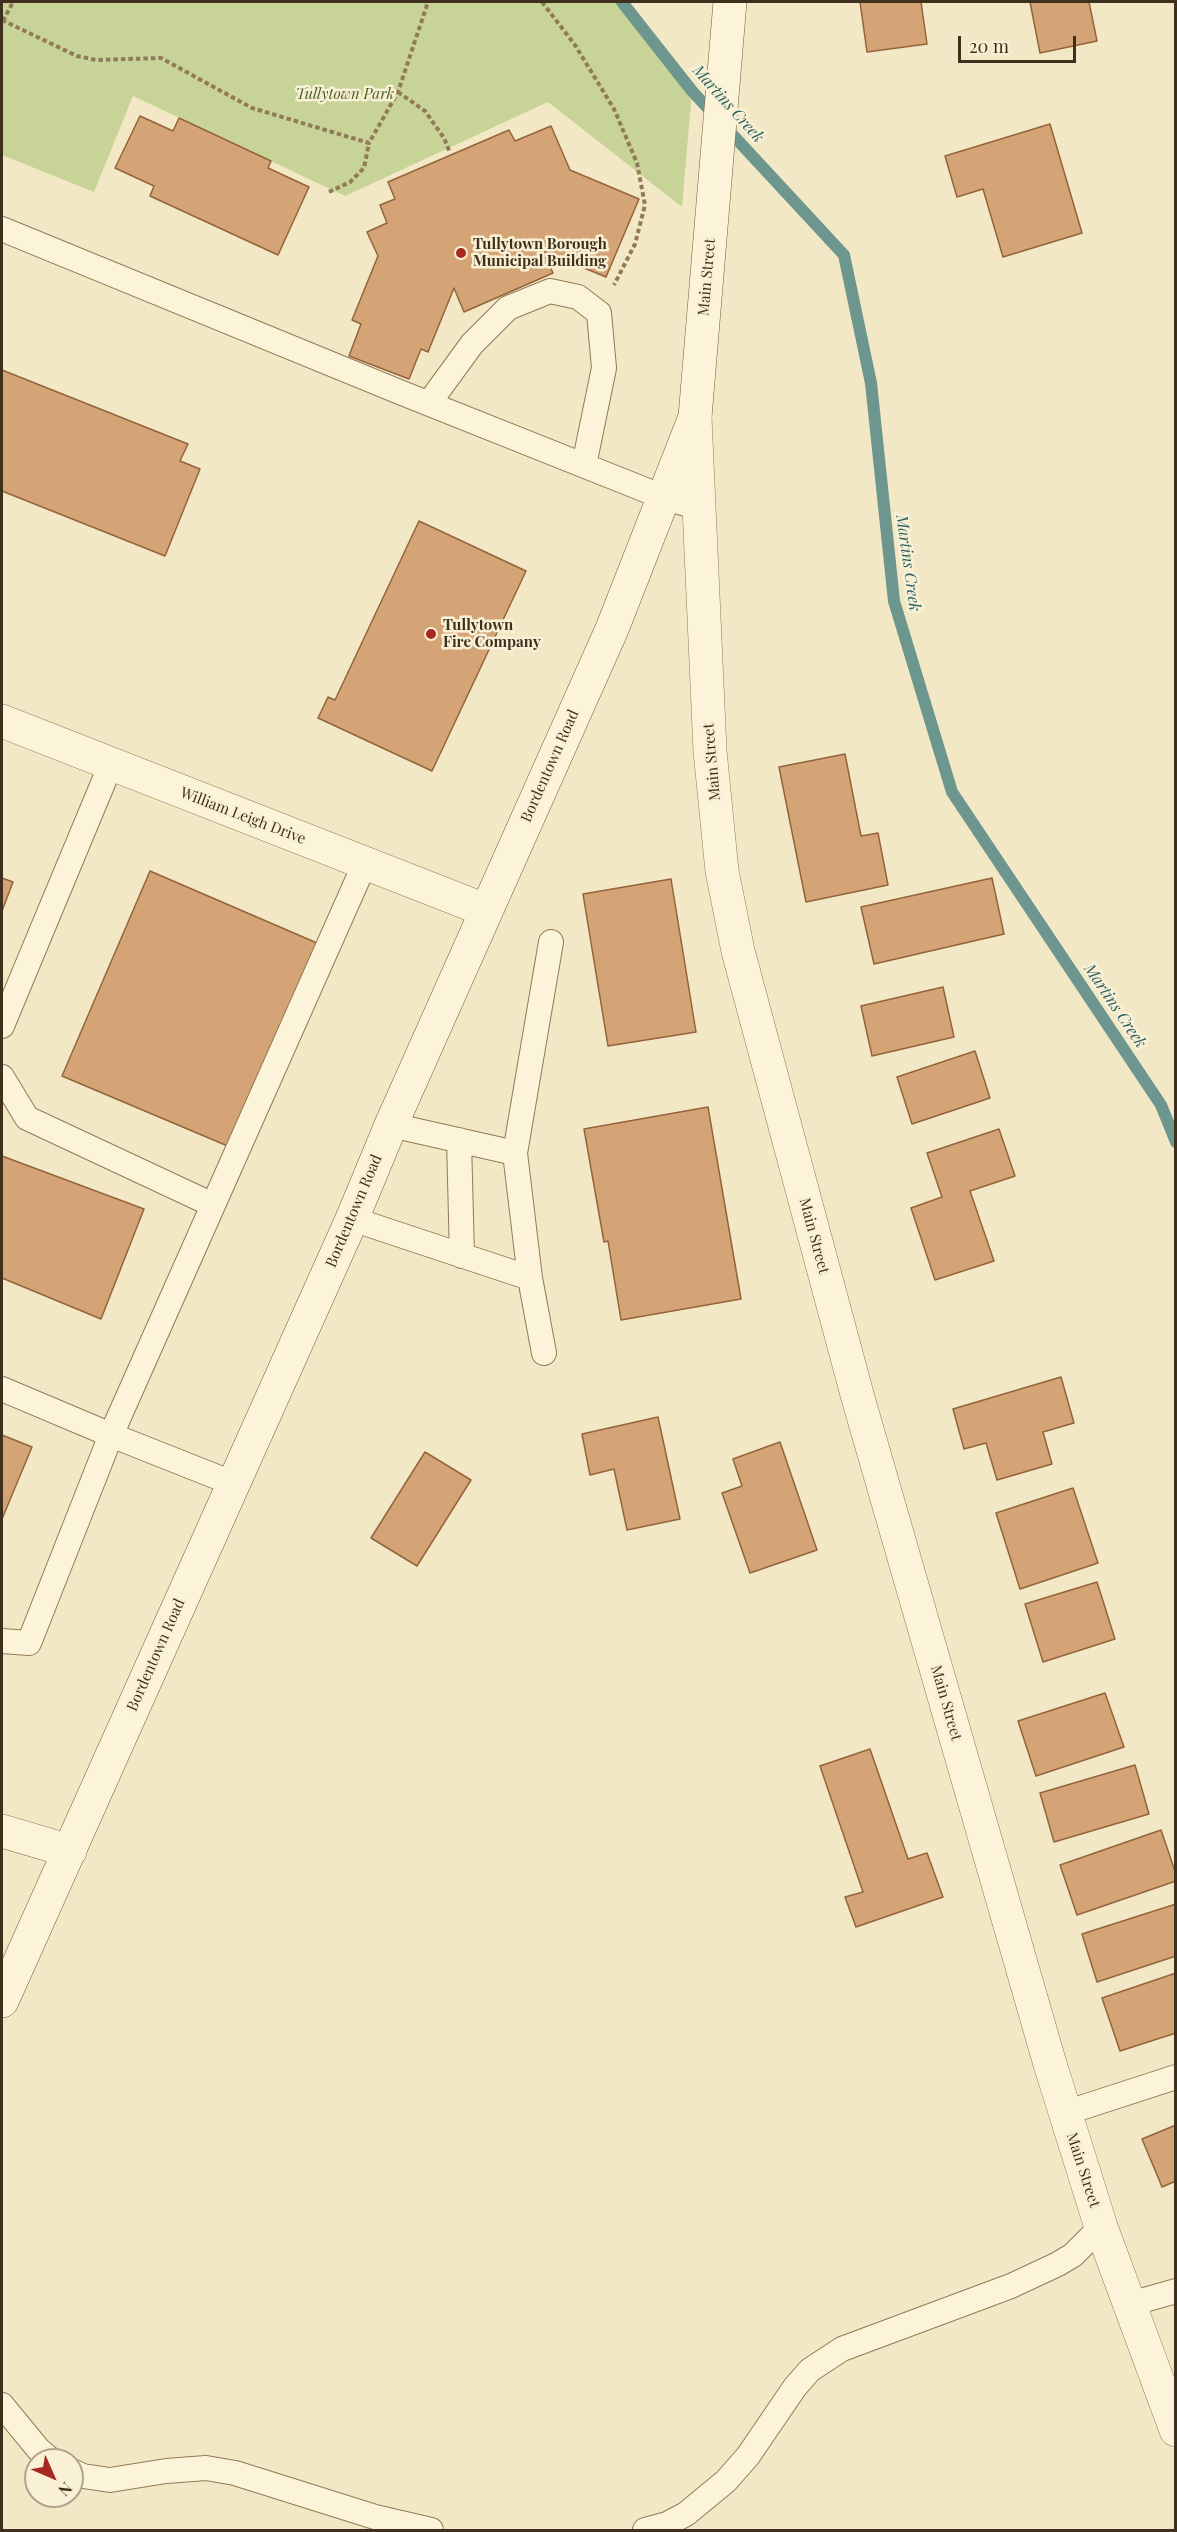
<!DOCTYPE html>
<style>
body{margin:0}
#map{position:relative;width:1177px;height:2532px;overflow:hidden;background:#f3e8c5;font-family:"Playfair Display",serif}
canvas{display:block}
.frame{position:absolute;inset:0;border:3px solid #3f301e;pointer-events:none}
.north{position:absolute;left:24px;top:2448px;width:60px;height:60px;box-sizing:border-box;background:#f9f1d5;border:2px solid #afa48c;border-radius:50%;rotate:135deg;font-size:16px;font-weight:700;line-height:24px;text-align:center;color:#3f301e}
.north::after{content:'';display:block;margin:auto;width:21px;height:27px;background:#a72921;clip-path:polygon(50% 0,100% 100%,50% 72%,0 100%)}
.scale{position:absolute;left:958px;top:36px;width:118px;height:27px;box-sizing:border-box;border:3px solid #3f301e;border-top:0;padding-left:8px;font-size:18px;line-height:21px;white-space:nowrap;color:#3f301e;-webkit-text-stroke:4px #f9f1d5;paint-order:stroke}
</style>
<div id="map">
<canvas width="1177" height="2532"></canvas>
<div class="frame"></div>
<div class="north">N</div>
<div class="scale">20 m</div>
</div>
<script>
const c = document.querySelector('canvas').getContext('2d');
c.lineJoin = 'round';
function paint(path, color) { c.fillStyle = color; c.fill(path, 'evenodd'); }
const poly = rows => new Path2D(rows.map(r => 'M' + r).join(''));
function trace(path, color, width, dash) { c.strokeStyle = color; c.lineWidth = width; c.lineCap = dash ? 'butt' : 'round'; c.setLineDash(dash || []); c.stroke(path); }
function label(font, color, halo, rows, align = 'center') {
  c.font = font + ' "Playfair Display",serif'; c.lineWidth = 5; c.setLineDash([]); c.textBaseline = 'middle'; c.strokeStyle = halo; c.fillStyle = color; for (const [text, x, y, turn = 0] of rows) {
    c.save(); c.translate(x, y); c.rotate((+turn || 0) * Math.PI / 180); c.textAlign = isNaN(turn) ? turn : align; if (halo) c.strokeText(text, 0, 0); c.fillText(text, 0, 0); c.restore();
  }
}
const green = poly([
 [2,2,622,2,692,91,682,207,548,102,345,196,133,96,94,192,2,155]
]);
const stream = poly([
 [622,2,692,91,844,255,871,383,894,601,952,792,1161,1105,1176,1142]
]);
const building = poly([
 [860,2,921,2,927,44,867,52,860,2],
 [1030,2,1089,2,1097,41,1040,53,1030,2],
 [140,116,173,131,179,118,271,161,268,168,309,187,278,255,150,196,154,186,115,168,140,116],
 [1050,124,1082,233,1003,257,983,189,957,197,945,156,1050,124],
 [551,126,570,170,639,199,606,277,543,251,553,273,464,312,454,288,428,352,421,349,409,379,349,356,361,324,352,320,378,256,367,232,387,223,380,205,395,199,388,182,509,130,515,141,551,126],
 [2,370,188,444,180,461,200,469,165,556,2,491,2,370],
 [419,521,526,571,432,771,318,718,328,697,335,700,419,521],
 [845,754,861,836,878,833,888,885,806,902,779,767,845,754],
 [150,871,317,943,230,1147,62,1076,150,871],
 [2,878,13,882,2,911,2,878],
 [992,878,1004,934,874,964,861,907,992,878],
 [671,879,696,1032,608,1046,583,894,671,879],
 [943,987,954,1037,872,1056,861,1006,943,987],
 [975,1051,990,1098,912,1124,897,1077,975,1051],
 [708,1107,741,1299,621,1320,608,1241,604,1242,584,1129,708,1107],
 [999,1129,1015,1176,970,1191,994,1261,935,1280,911,1208,942,1197,927,1153,999,1129],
 [2,1156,144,1209,101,1319,2,1278,2,1156],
 [1061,1377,1074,1423,1043,1432,1052,1464,997,1480,986,1443,964,1449,953,1409,1061,1377],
 [658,1417,680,1519,627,1530,614,1469,590,1475,582,1434,658,1417],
 [2,1435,32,1447,2,1519,2,1435],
 [780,1442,817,1550,750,1573,722,1493,742,1486,733,1459,780,1442],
 [425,1452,471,1480,417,1566,371,1538,425,1452],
 [1073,1488,1098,1563,1020,1589,996,1513,1073,1488],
 [1097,1582,1115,1639,1043,1662,1025,1604,1097,1582],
 [1105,1693,1124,1747,1036,1776,1018,1721,1105,1693],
 [870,1749,908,1859,927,1853,943,1897,856,1927,845,1897,863,1892,820,1766,870,1749],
 [1135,1765,1149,1814,1054,1842,1040,1793,1135,1765],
 [1161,1830,1176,1874,1176,1881,1077,1915,1060,1865,1161,1830],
 [1176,1904,1176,1956,1097,1982,1082,1934,1176,1904],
 [1176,1973,1176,2033,1120,2051,1102,1998,1176,1973],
 [1176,2125,1176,2181,1162,2187,1142,2139,1176,2125]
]);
const path = poly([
 [542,2,575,45,614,109,637,163,645,205,635,244,614,285],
 [2,20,77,56,96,60,161,58,252,108,369,143,398,92,428,2],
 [3,21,13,2],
 [398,92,425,111,444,138,450,153],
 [329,192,350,182,364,168,369,143]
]);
const lane = poly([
 [2,229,402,393,663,497,699,508],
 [429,403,472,344,508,308,550,291,578,297,599,313,604,368,584,465],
 [2,1026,111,764],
 [2,1077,27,1118,213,1205],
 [391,1125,515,1153],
 [459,1140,462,1256],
 [352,1219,530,1278,515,1153,551,942],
 [530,1278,544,1353],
 [2,1389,111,1435,365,863],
 [2,1641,29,1643,111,1435,232,1483],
 [1065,2113,1176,2077],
 [1130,2304,1176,2291],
 [2,2405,39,2450,51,2460],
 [72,2471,83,2476,110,2480,166,2471,206,2468,235,2473,375,2517,431,2530],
 [645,2530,667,2524,686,2514,726,2481,748,2456,795,2387,810,2370,842,2349,1011,2286,1058,2264,1073,2255,1101,2227]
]);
const street = poly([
 [695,417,710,751,722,871,738,951,858,1398,1050,2064,1101,2227,1176,2430],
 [2,721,485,910],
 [2,1831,70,1851]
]);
const secondary = poly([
 [2,2001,352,1219,391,1125,612,629,695,417,730,2]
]);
const markers = [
 [461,253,6,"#a72921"],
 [431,634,6,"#a72921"]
];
const parkNames = [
 ["Tullytown Park",345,94]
];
const poiNames = [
 ["Tullytown Borough",473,244],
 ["Municipal Building",473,261],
 ["Tullytown",443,625],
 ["Fire Company",443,642]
];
const streetNames = [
 ["Main Street",707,277,-85],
 ["Main Street",712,762,-95],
 ["Bordentown Road",550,766,-66],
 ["William Leigh Drive",243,816,21],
 ["Bordentown Road",354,1211,-67],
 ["Main Street",814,1236,75],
 ["Bordentown Road",156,1655,-66],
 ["Main Street",946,1703,74],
 ["Main Street",1083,2170,72]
];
const waterNames = [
 ["Martins Creek",728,104,48],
 ["Martins Creek",908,563,82],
 ["Martins Creek",1115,1006,56]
];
paint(green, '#c8d397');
trace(stream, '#6c968e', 12);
paint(building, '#d5a476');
trace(building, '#93643b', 1.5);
trace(lane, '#917a58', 26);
trace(street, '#917a58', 34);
trace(secondary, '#735b3b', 34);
trace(path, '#917a58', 4, [4.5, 3]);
trace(lane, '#fcf4d9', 24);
trace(street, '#fcf4d9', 33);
trace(secondary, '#fcf4d9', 33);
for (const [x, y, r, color] of markers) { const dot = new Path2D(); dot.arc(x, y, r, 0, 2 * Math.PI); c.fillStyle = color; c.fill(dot); trace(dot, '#f9f1d5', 2); }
label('italic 15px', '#4b5e22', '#f9f1d5', parkNames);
label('bold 15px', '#3f301e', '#f9f1d5', poiNames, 'left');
label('15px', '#3f301e', '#f9f1d5', streetNames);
label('italic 16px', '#2b6060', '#f9f1d5', waterNames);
</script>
